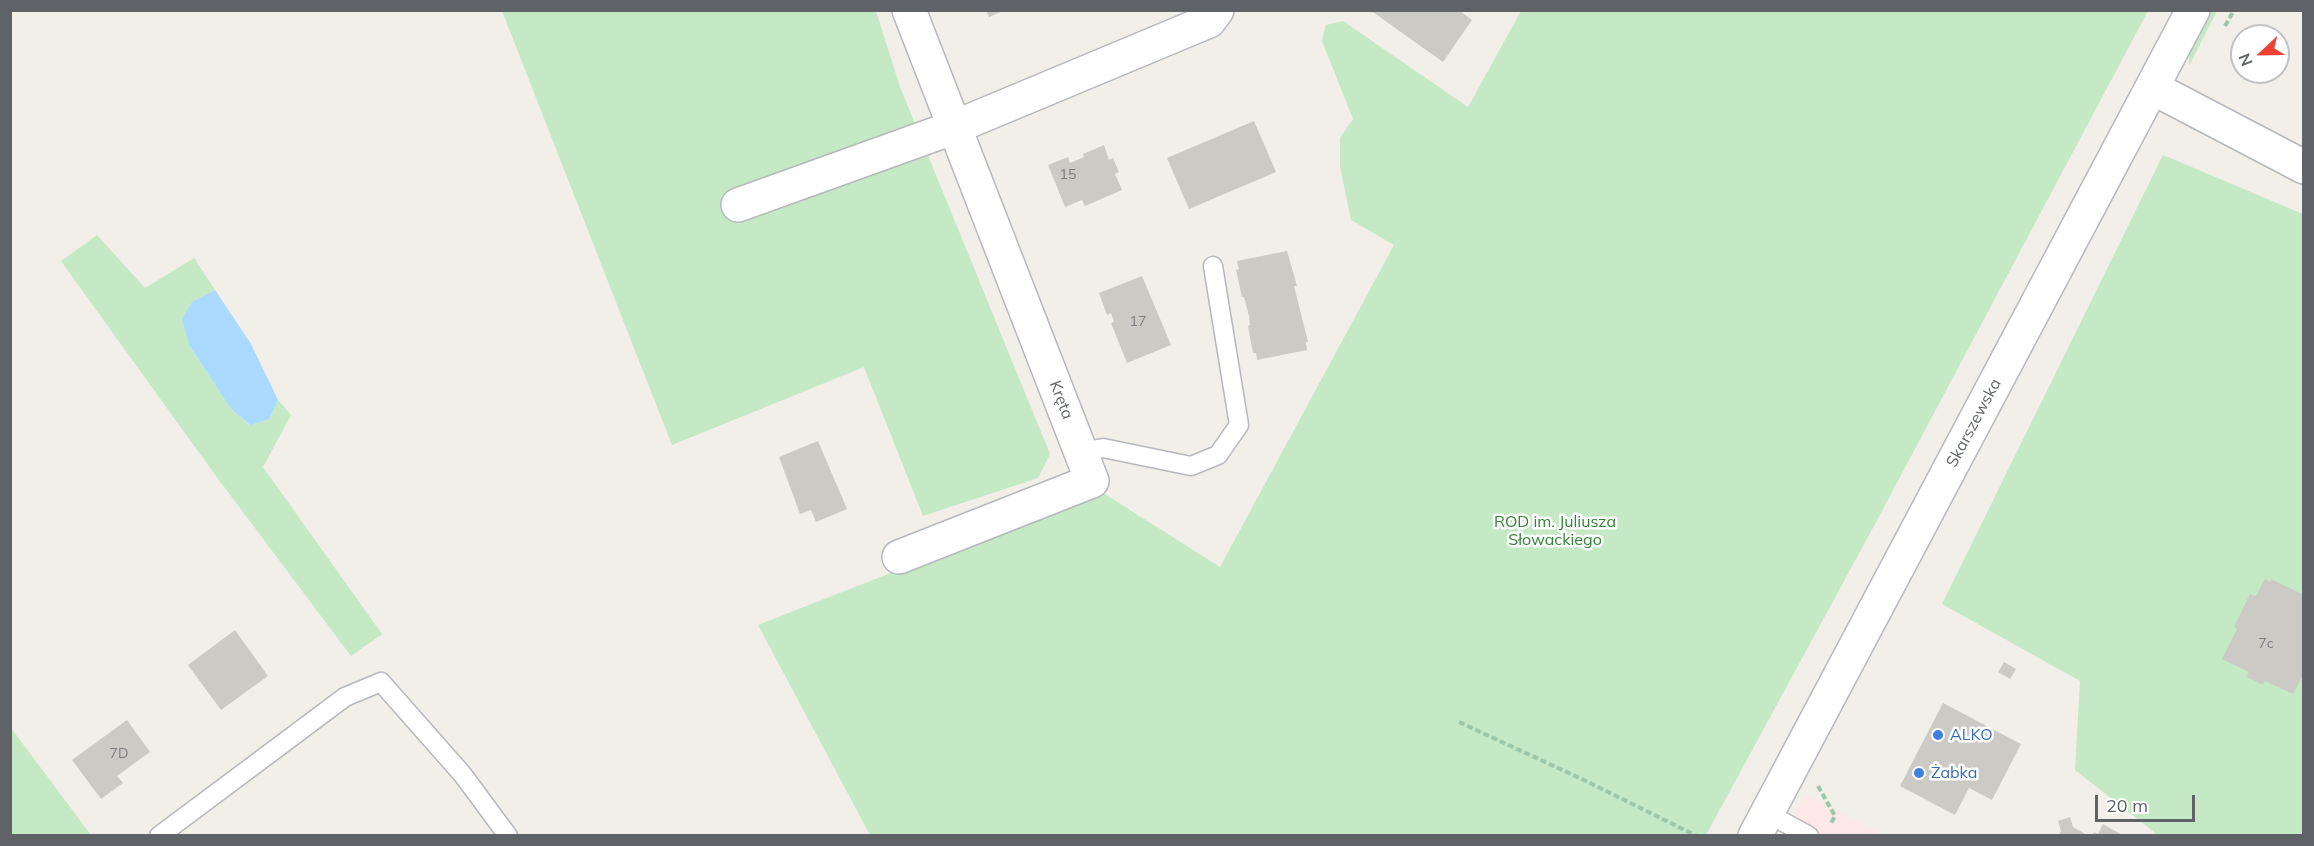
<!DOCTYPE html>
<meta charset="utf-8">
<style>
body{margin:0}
#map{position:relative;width:2314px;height:846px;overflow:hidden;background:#f1efe8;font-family:Mulish,sans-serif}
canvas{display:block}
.frame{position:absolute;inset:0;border:12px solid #5f6368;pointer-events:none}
.north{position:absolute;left:2230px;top:24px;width:60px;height:60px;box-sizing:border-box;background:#fff;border:2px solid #bfc1c3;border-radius:50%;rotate:248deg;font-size:16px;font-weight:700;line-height:24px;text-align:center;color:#5f6368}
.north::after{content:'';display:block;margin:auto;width:21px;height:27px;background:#ea4335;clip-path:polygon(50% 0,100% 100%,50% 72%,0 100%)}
.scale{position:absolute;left:2095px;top:795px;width:100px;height:27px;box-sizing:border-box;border:3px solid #5f6368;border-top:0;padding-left:8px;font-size:18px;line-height:21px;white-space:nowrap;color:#5f6368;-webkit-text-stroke:4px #fff;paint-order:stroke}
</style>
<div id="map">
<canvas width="2314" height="846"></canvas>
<div class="frame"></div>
<div class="north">N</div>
<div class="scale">20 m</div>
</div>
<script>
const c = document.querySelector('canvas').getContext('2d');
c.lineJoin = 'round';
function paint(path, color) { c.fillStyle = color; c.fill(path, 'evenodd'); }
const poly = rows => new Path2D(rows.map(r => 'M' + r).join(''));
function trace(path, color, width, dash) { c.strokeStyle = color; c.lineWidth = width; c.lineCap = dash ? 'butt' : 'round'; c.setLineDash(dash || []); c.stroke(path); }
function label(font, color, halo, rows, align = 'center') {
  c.font = font + ' Mulish,sans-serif'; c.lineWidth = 5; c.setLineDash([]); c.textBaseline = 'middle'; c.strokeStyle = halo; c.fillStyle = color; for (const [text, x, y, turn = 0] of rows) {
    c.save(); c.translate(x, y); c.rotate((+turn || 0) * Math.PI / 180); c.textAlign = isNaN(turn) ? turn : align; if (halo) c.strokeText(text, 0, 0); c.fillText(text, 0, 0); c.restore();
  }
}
const medical = poly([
 [1806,794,1883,835,1783,836]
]);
const green = poly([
 [502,11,876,11,900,87,1050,454,1038,478,923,516,864,367,672,445],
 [1521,11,2148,11,1875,524,1706,835,870,835,758,625,1100,491,1220,567,1394,245,1351,220,1340,166,1340,138,1353,119,1322,41,1326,25,1343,21,1468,107],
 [2212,11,2217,11,2189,66,2189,52],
 [2163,155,2303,214,2303,835,2158,835,2075,770,2080,681,1942,604],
 [97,235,145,288,194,258,215,290,192,302,189,345,231,409,249,425,269,419,278,400,291,415,263,467,382,634,351,656,213,472,61,261],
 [10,728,11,728,91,835,11,835]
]);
const water = poly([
 [215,290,251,344,278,400,269,419,250,425,231,409,189,345,182,319,192,302]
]);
const building = poly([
 [986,10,1003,10,1003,11,989,17],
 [1370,10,1459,10,1472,20,1443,62],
 [1254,121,1276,172,1189,209,1167,158],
 [1104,145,1109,160,1113,158,1119,172,1115,174,1122,190,1085,206,1082,200,1065,207,1048,165,1068,157,1070,163,1084,157,1083,154],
 [1287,251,1297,286,1294,286,1308,342,1306,342,1307,350,1257,360,1256,353,1253,353,1248,326,1250,325,1249,316,1244,297,1242,297,1236,270,1239,269,1237,261],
 [1142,276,1171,345,1127,363,1111,323,1114,322,1111,313,1107,315,1099,293],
 [818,441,847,509,816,522,811,510,800,514,779,457],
 [2265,579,2270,582,2271,579,2304,595,2304,673,2293,694,2265,681,2263,685,2247,677,2249,672,2222,659,2237,629,2234,627,2250,594,2256,596],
 [235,630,268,676,221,710,188,665],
 [2004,662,2016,669,2010,679,1998,672],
 [1943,703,2021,744,1992,800,1969,788,1955,815,1900,786],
 [127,720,150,752,117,776,123,783,101,799,72,760],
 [2070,817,2073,827,2089,836,2058,836,2061,831,2058,821],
 [2103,824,2124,836,2093,836,2094,832,2098,834]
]);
const path = poly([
 [2225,26,2234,10],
 [1459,722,1586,781,1697,836],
 [1818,786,1835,816,1830,825]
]);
const service = poly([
 [1081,452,1103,448,1191,466,1218,455,1239,425,1213,266],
 [1767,813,1809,836],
 [159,836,345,697,381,682,463,775,508,836]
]);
const minor = poly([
 [2153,88,2304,167],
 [738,205,955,127,1209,21,1217,10],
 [899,557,1092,481,909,10]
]);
const secondary = poly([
 [1755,836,2193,10]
]);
const markers = [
 [1938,735,6,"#3f7fe0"],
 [1919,773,6,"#3f7fe0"]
];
const numberNames = [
 ["15",1068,175],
 ["17",1138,322],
 ["7c",2266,644],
 ["7D",119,754]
];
const streetNames = [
 ["Kręta",1061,400,69],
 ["Skarszewska",1974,423,-62]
];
const parkNames = [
 ["ROD im. Juliusza",1555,522],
 ["Słowackiego",1555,540]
];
const shopNames = [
 ["ALKO",1950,735],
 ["Żabka",1931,773]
];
paint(medical, '#fce8e6');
paint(green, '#c5e8c5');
paint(water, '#aadaff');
paint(building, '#cccac5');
trace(service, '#b5b8bc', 21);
trace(minor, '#b5b8bc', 36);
trace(secondary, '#b6babf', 36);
trace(path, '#9cc7a9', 4, [6, 3]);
trace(service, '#fff', 18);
trace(minor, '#fff', 33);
trace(secondary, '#fff', 33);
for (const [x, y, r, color] of markers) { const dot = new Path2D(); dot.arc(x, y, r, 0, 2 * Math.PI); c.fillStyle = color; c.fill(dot); trace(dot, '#fff', 2); }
label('14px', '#7a7d7f', null, numberNames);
label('16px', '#5f6368', '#fff', streetNames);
label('16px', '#348238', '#fff', parkNames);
label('16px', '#366cbe', '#fff', shopNames, 'left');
</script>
